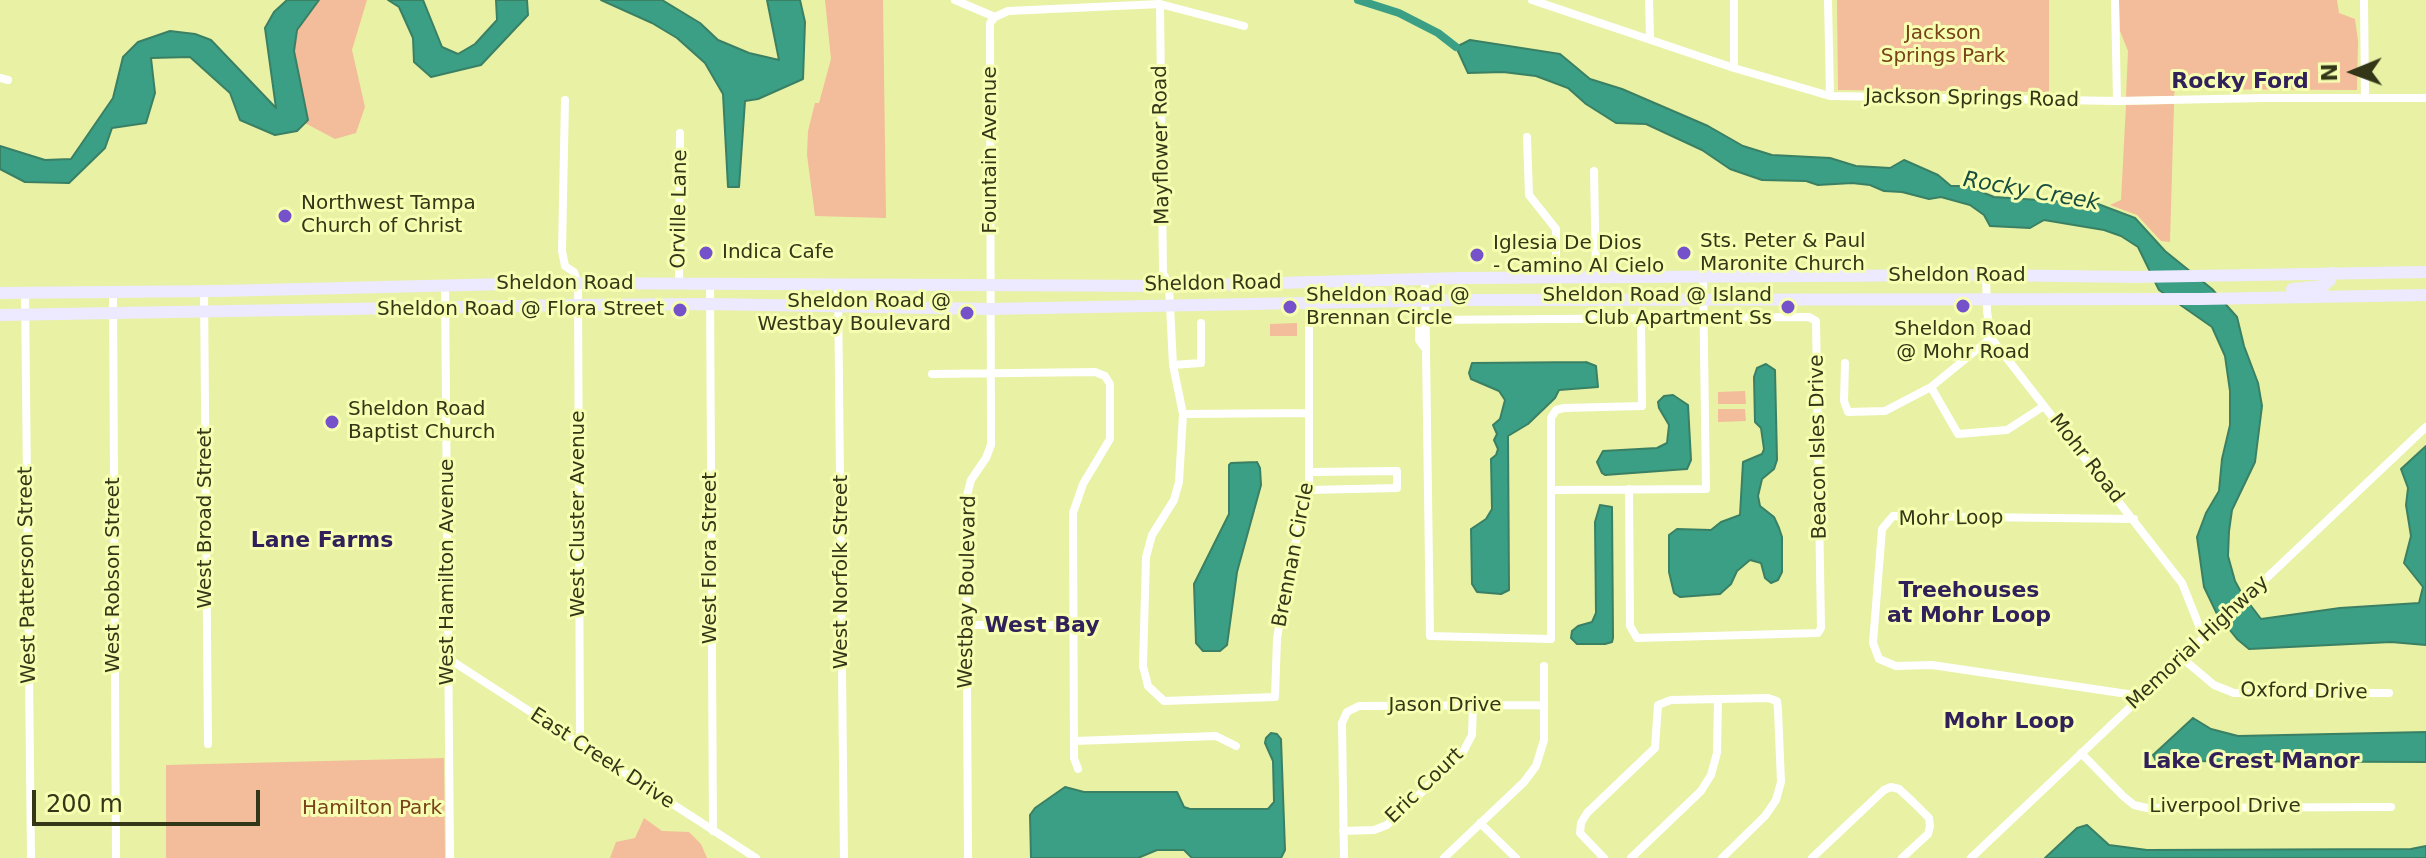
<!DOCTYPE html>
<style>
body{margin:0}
#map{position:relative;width:2426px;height:858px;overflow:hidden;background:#e9f1a5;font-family:"DejaVu Sans",sans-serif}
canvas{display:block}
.north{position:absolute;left:2314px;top:32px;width:80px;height:80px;-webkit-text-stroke:6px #f6feb2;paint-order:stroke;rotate:269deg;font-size:22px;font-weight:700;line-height:32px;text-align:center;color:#333617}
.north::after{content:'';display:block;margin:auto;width:28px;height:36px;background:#333617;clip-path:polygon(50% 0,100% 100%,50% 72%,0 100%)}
.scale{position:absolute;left:32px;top:790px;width:228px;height:36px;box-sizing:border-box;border:4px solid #333617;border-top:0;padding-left:10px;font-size:24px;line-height:28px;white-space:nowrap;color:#333617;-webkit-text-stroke:6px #f6feb2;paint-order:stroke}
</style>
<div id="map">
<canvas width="2426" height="858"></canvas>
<div class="north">N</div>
<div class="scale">200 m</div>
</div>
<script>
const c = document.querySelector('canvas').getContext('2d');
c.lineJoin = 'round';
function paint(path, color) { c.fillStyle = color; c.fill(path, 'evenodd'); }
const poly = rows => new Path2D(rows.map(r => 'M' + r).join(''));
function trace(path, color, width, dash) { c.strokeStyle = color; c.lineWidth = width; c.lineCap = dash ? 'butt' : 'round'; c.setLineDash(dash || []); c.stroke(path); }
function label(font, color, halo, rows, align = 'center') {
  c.font = font + ' "DejaVu Sans",sans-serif'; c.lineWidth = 6; c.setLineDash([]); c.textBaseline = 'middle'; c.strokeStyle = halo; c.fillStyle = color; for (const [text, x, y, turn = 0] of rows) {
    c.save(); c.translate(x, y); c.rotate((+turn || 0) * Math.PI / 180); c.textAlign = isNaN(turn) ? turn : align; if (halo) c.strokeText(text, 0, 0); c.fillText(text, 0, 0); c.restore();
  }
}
const green = poly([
 [319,0,367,0,352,50,365,107,356,133,335,139,305,123,308,120,294,51,297,29],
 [825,0,883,0,886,218,815,216,807,155,808,131,815,103,819,103,831,59],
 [1837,0,2049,0,2049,92,1838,90],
 [2119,0,2337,0,2339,13,2355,19,2358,41,2357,90,2175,89,2174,96,2126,97,2128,51,2120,31],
 [2174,104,2170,242,2161,241,2137,215,2110,205,2121,200,2126,105],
 [1297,323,1297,336,1270,336,1270,324],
 [1745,391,1746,404,1718,404,1718,392],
 [1718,409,1745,409,1746,421,1718,422],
 [444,758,445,858,166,858,166,765],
 [644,818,662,831,689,832,701,844,707,858,610,858,616,842,635,838]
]);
const water = poly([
 [287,0,319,0,297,30,294,51,308,120,297,131,275,135,240,120,230,93,190,57,151,58,155,93,146,123,112,128,105,148,69,183,25,182,0,169,0,146,45,160,71,159,113,98,123,57,138,42,170,31,195,34,211,40,276,108,265,28,274,12,287,0],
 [388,0,423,0,442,47,458,54,475,44,497,20,496,0,527,0,528,15,481,65,431,77,414,62,413,38,399,7,388,0],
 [601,0,662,0,700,23,718,40,749,53,779,60,767,0,800,0,805,22,803,79,758,99,745,101,739,187,728,187,723,94,705,63,677,38,652,23,601,0],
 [1470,40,1560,54,1590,79,1622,89,1708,126,1743,146,1772,155,1830,158,1856,166,1890,168,1904,160,1938,175,1951,186,1967,186,1994,197,2098,204,2135,218,2165,251,2212,289,2237,317,2244,346,2258,383,2262,406,2255,462,2232,510,2229,531,2228,556,2235,581,2242,594,2261,619,2340,608,2419,603,2423,587,2404,563,2411,536,2406,505,2408,488,2401,469,2426,446,2426,645,2391,642,2249,649,2237,639,2217,614,2204,587,2197,537,2206,513,2219,491,2222,459,2230,425,2230,391,2225,356,2212,327,2159,290,2138,247,2121,236,2104,230,2044,220,2030,228,1990,226,1984,215,1970,205,1941,197,1929,199,1902,192,1884,191,1870,185,1852,183,1818,185,1806,181,1762,180,1730,169,1702,150,1646,124,1616,123,1586,104,1568,88,1536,76,1503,72,1468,73,1456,47,1470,40],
 [1586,362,1596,366,1598,387,1559,390,1555,398,1528,424,1508,436,1509,590,1501,594,1477,592,1472,584,1471,529,1486,519,1492,509,1491,459,1496,455,1498,449,1494,440,1497,434,1493,425,1500,419,1505,400,1499,391,1471,379,1469,373,1472,363,1586,362],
 [1766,364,1775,370,1777,460,1774,469,1762,479,1758,496,1760,506,1774,517,1779,528,1782,537,1782,572,1778,580,1771,583,1765,578,1761,563,1750,560,1737,571,1731,584,1720,594,1680,597,1674,593,1669,572,1669,535,1677,529,1711,530,1721,522,1740,515,1743,462,1762,454,1764,449,1761,428,1755,422,1754,377,1757,368,1766,364],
 [1673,395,1688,405,1691,460,1687,469,1605,475,1602,473,1597,462,1603,451,1657,448,1667,443,1669,425,1659,408,1658,402,1664,396,1673,395],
 [1257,462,1260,468,1261,485,1237,572,1227,645,1220,651,1203,651,1196,643,1194,584,1229,514,1229,465,1231,463,1257,462],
 [1600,505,1612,507,1613,638,1612,642,1605,644,1577,644,1571,638,1572,631,1578,626,1592,622,1596,613,1595,522,1600,505],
 [2193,718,2211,729,2238,736,2426,732,2426,762,2156,761,2153,755,2193,718],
 [1271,733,1277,734,1281,739,1285,850,1281,858,1192,858,1184,850,1157,850,1138,858,1031,858,1030,815,1035,808,1065,787,1084,792,1177,792,1184,807,1190,809,1268,809,1274,802,1273,761,1265,743,1266,738,1271,733],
 [2087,825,2109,845,2147,850,2411,849,2426,846,2426,858,2045,858,2077,828,2087,825]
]);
const canal = poly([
 [1358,0,1399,13,1438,33,1456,47]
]);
const minor = poly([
 [955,0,995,17,1008,11,1160,4,1244,26],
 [1532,0,1734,68,1830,96,2117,101,2264,98,2426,98],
 [1649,0,1650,37],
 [1828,0,1830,96],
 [2115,0,2117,101],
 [2364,0,2365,98],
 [1160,4,1163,273,1169,286,1173,365,1183,414,1179,482,1174,500,1152,535,1146,557,1143,666,1148,686,1164,701,1275,697,1277,639,1286,580,1309,490,1309,304],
 [1734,68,1734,0],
 [0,78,8,80],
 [565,100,562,251,565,266,574,272,578,284,580,745],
 [1527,137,1529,195,1556,229,1556,277],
 [1594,171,1596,277],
 [1986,275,1987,311,1991,338,2182,583,2204,638],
 [1425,278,1430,636,1551,639,1551,418,1556,410,1564,408,1642,406,1641,319],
 [679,284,680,133],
 [710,284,713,831],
 [445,285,450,858],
 [838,286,844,858],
 [204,292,208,744],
 [25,293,31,858],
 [113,293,116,858],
 [1425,320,1809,317,1816,321,1821,628,1818,633,1637,638,1630,626,1629,489],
 [1424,347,1419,340,1419,325,1425,320],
 [1845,363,1844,401,1848,412,1885,411,1931,387,1991,338],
 [1173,365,1201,363,1201,323],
 [932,374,1095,372,1105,376,1110,384,1110,439,1083,484,1073,513,1074,758,1078,769],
 [1931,387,1958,434,2007,430,2044,406],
 [1183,414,1309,413],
 [1309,490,1397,488,1397,471,1310,472],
 [1553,490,1706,489,1703,278],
 [2134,519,1893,516,1882,529,1873,643,1879,659,1896,666,1932,665,2141,696],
 [966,625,1072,625],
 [2182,658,2214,685,2234,693,2389,693],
 [449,659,756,858],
 [1074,741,1216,736,1236,746],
 [2081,753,2123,796,2134,805,2147,808,2391,807],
 [1480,823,1516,858],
 [1343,831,1374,830,1387,825,1462,754,1472,735,1473,706],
 [968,858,966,499,971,480,986,458,991,445,990,23,995,17],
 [1344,858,1342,723,1347,712,1359,706,1544,705],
 [1444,858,1524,782,1536,766,1544,740,1544,666],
 [1604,858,1580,833,1581,823,1587,813,1655,748,1658,705,1671,700,1768,698,1777,701,1778,710,1781,782,1776,800,1765,816,1722,858],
 [1631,858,1701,791,1711,775,1717,753,1718,700],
 [1812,858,1884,790,1891,787,1899,789,1913,802,1929,818,1930,826,1928,834,1902,858],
 [1971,858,2426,427]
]);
const secondary = poly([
 [2292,289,2323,286,2330,280,2332,273],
 [0,293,219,291,548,283,1169,286,1459,278,1986,275,2135,277,2426,272],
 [0,315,578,305,710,304,990,309,1459,300,2200,299,2426,295]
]);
const markers = [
 [285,216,8,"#7551ca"],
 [706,253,8,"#7551ca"],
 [1684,253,8,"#7551ca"],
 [1477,255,8,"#7551ca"],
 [1963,306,8,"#7551ca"],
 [1290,307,8,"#7551ca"],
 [1788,307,8,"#7551ca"],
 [680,310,8,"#7551ca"],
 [967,313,8,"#7551ca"],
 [332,422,8,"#7551ca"]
];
const parkNames = [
 ["Jackson",1943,34],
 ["Springs Park",1943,57],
 ["Hamilton Park",372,809]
];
const streetNames = [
 ["Jackson Springs Road",1972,99,1],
 ["Mayflower Road",1162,145,-91],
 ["Fountain Avenue",991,150,-90],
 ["Orville Lane",680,209,-89],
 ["Sheldon Road",1957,276],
 ["Sheldon Road",565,284],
 ["Sheldon Road",1213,284,-1],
 ["Beacon Isles Drive",1819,447,-91],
 ["Mohr Road",2086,459,52],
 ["West Cluster Avenue",579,514,-90],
 ["West Broad Street",206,518,-90],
 ["Mohr Loop",1951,519,-1],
 ["Brennan Circle",1294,555,-79],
 ["West Flora Street",711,558,-90],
 ["West Hamilton Avenue",448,572,-90],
 ["West Norfolk Street",842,572,-90],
 ["West Patterson Street",28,575,-91],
 ["West Robson Street",114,575,-90],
 ["Westbay Boulevard",968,592,-89],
 ["Memorial Highway",2198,643,-43],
 ["Oxford Drive",2304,692,1],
 ["Jason Drive",1445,706],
 ["East Creek Drive",602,759,33],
 ["Eric Court",1425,786,-44],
 ["Liverpool Drive",2225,807]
];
const poiNames = [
 ["Northwest Tampa",301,204],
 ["Church of Christ",301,227],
 ["Sts. Peter & Paul",1700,242],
 ["Maronite Church",1700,265],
 ["Iglesia De Dios",1493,244],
 ["- Camino Al Cielo",1493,267],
 ["Indica Cafe",722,253],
 ["Sheldon Road @",1306,296],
 ["Brennan Circle",1306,319],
 ["Sheldon Road @ Island",1772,296,"right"],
 ["Club Apartment Ss",1772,319,"right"],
 ["Sheldon Road @",951,302,"right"],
 ["Westbay Boulevard",951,325,"right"],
 ["Sheldon Road @ Flora Street",664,310,"right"],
 ["Sheldon Road",1963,330,"center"],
 ["@ Mohr Road",1963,353,"center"],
 ["Sheldon Road",348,410],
 ["Baptist Church",348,433]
];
const neighbourhoodNames = [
 ["Rocky Ford",2240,82],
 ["Lane Farms",322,541],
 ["Treehouses",1969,591],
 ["at Mohr Loop",1969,616],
 ["West Bay",1042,626],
 ["Mohr Loop",2009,722],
 ["Lake Crest Manor",2251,762]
];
const waterNames = [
 ["Rocky Creek",2031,192,10]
];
paint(green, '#f3bc9a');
paint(water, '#3b9f85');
trace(water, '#398064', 2);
trace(canal, '#3b9f85', 8);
trace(minor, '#fff', 8);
trace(secondary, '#ede9ff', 12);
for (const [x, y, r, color] of markers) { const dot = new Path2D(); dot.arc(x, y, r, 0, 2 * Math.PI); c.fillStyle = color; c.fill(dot); trace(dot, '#f6feb2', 3); }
label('20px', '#7a421a', '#f6feb2', parkNames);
label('20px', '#333617', '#f6feb2', streetNames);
label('20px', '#333617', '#f6feb2', poiNames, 'left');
label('bold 22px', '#32205b', '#f6feb2', neighbourhoodNames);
label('italic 22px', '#174e40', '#f6feb2', waterNames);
</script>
